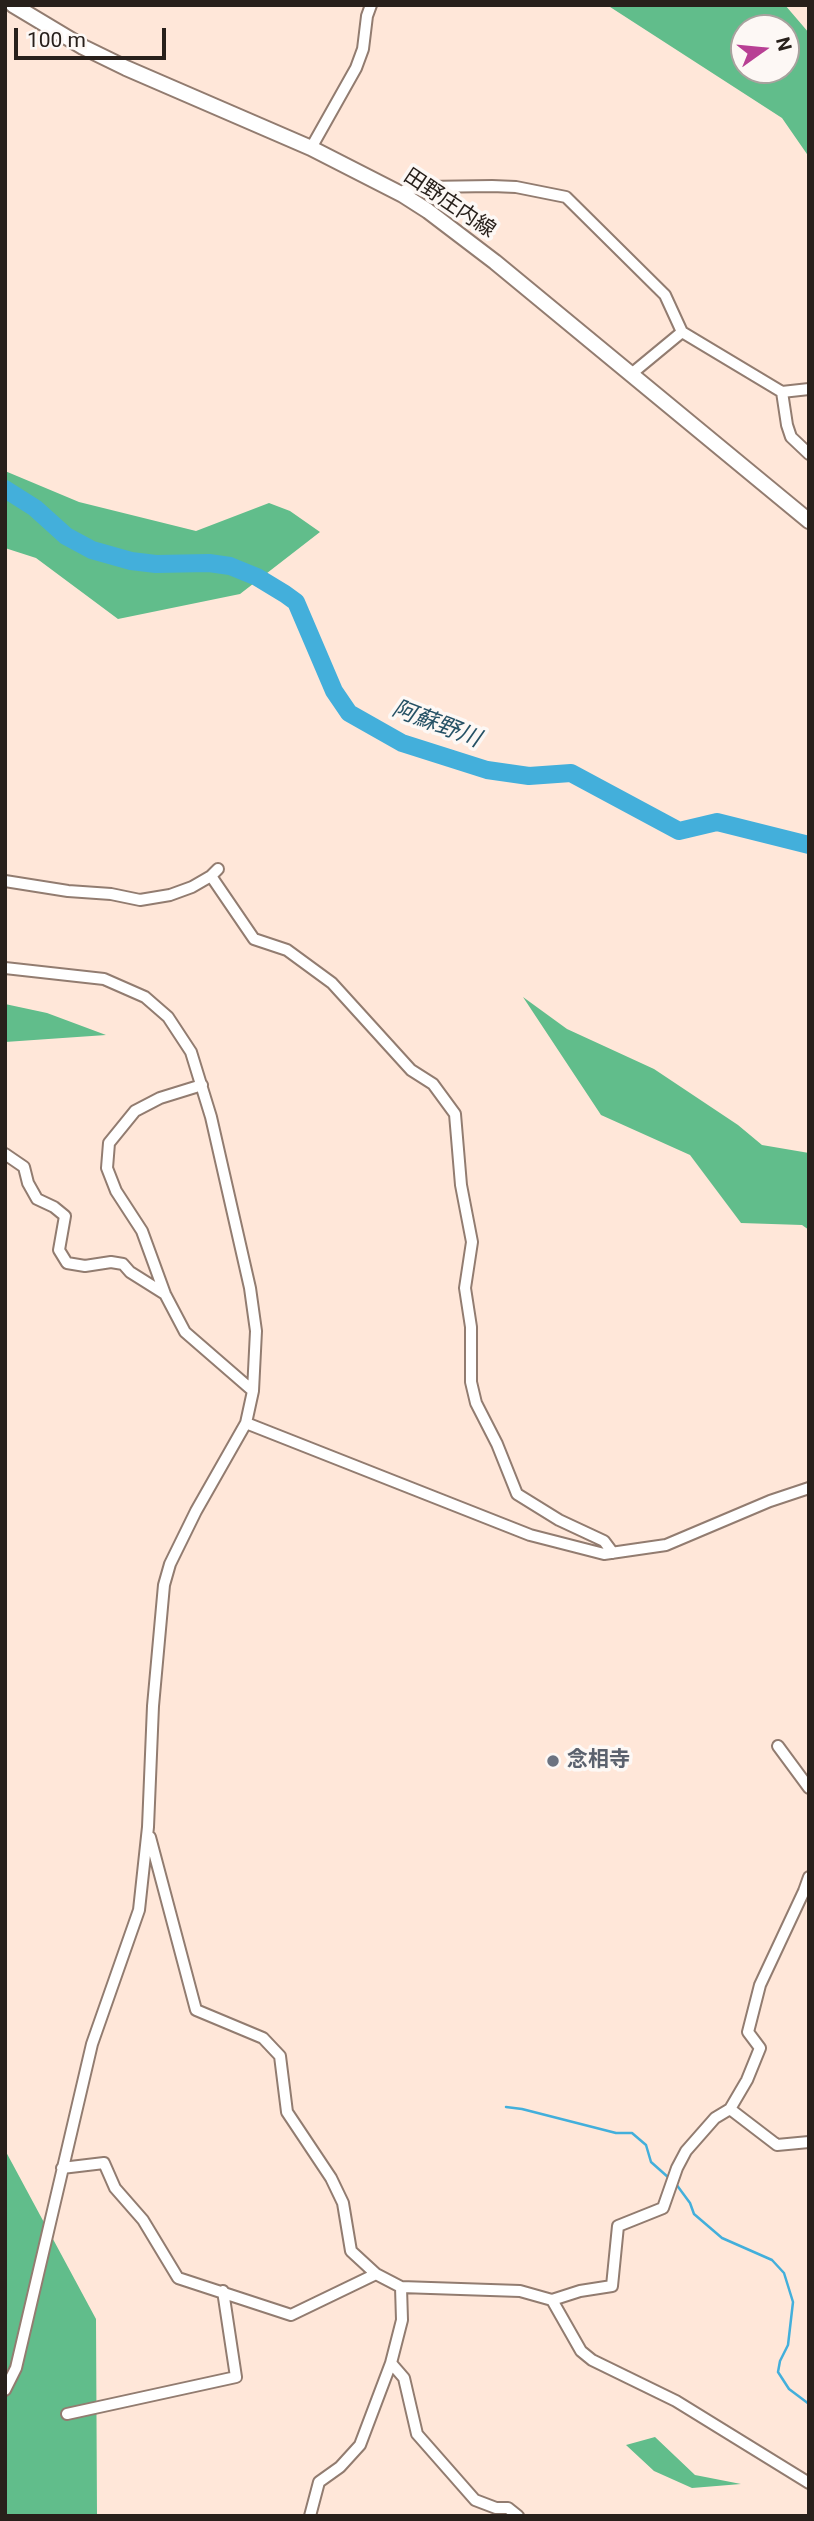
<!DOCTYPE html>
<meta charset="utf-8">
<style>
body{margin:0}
#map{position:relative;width:814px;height:2521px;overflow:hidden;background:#ffe7d9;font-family:Roboto,sans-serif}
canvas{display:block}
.frame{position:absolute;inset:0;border:7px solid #28201b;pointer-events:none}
.north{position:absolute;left:730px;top:14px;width:70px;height:70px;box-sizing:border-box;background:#fdf8f5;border:2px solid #a8a29e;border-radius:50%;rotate:75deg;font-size:19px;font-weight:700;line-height:28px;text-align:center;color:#28201b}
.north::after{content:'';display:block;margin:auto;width:24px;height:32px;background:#b84094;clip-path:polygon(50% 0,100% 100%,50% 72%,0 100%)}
.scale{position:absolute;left:14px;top:28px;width:152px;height:32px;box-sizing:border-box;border:4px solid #28201b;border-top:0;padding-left:9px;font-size:21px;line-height:24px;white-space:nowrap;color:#28201b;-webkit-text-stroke:5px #fdf8f5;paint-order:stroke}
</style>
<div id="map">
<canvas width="814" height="2521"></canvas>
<div class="frame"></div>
<div class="north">N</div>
<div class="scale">100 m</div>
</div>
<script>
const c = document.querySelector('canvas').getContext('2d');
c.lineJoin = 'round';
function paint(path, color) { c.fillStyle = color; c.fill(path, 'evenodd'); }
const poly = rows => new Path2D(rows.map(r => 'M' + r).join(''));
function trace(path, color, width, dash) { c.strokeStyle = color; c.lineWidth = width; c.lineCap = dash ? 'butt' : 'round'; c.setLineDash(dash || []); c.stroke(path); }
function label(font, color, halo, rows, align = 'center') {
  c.font = font + ' Roboto,"Noto Sans JP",sans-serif'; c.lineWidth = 7; c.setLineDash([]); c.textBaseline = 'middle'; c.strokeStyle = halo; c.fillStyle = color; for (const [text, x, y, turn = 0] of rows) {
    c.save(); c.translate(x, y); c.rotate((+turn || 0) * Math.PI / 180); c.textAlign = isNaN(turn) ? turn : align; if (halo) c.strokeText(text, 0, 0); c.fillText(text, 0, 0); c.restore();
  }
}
const forest = poly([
 [607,5,785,5,809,33,809,157,782,118],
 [744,28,786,28,786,70,744,70],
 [5,471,79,502,196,531,269,503,290,511,320,532,240,594,118,619,36,558,5,548],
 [523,997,567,1029,654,1069,738,1125,762,1145,809,1153,809,1230,802,1225,741,1223,690,1155,601,1115],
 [5,1004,47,1013,106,1035,5,1042],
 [5,2150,96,2319,97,2516,5,2516],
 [655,2437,695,2475,741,2484,692,2488,654,2471,626,2445]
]);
const stream = poly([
 [506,2107,522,2109,616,2133,632,2133,646,2145,651,2162,669,2178],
 [676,2184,690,2203,694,2214,722,2238,772,2260,784,2273,793,2302,788,2345,780,2361,778,2372,789,2389,809,2404]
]);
const river = poly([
 [5,489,35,508,66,536,92,550,131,561,156,564,209,563,230,566,257,577,285,594,296,602,334,691,349,713,402,743,487,770,529,776,571,773,679,831,717,822,809,845]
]);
const minor = poly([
 [311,148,356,68,363,49,367,16,371,5],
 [403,195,405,190,425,187,492,186,516,187,566,197,665,295,682,332,782,392,809,389],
 [630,375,682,332],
 [782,392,787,425,791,437,809,454],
 [211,876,254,939,287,950,332,983,411,1070,433,1084,455,1114,461,1185,472,1242,465,1288,471,1327,471,1382,476,1403,497,1444,517,1494,559,1520,604,1541,613,1553],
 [5,881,68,891,111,894,140,900,170,895,192,887,211,876,218,869],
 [5,968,104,979,145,997,168,1017,191,1052,211,1117,250,1288,256,1331,253,1391,246,1423,196,1511,170,1564,164,1585,153,1706,148,1827,139,1910,92,2044,16,2368,5,2390],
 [202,1085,160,1098,135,1111,109,1143,107,1168,116,1191,142,1231,165,1294,185,1332,253,1391],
 [5,1154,24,1167,28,1183,37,1199,54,1207,65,1216,59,1250,67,1263,85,1266,111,1262,123,1264,130,1272,165,1294],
 [246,1423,530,1535,604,1554,666,1545,770,1501,809,1488],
 [778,1746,809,1788],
 [150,1837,196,2010,263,2038,280,2056,287,2112,331,2178,343,2203,351,2251,376,2274,401,2287,520,2291,552,2300,580,2291,612,2286,618,2226,663,2208,677,2168,686,2151,715,2118,730,2109,747,2080,760,2048,748,2032,760,1985,804,1891,809,1877],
 [730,2109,777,2145,809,2142],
 [62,2168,104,2163,115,2188,143,2220,178,2278,291,2315,376,2274],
 [552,2300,581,2351,592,2360,676,2401,809,2483],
 [391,2363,404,2378,417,2434,475,2500,496,2508,508,2508,518,2516],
 [67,2414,236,2377,223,2291],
 [310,2516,319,2482,340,2467,360,2445,391,2363,402,2320,401,2287]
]);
const major = poly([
 [13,5,83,47,126,68,311,148,403,195,428,211,495,262,809,521]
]);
const markers = [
 [553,1761,7,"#6b7280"]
];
const streetNames = [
 ["田野庄内線",449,204,34]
];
const worshipNames = [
 ["念相寺",567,1761]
];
const waterNames = [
 ["阿蘇野川",436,725,21]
];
paint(forest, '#61bd8b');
trace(stream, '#43afdb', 2.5);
trace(river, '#43afdb', 18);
trace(minor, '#927c70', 14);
trace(major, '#927c70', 18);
trace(minor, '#fff', 10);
trace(major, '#fff', 14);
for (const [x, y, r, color] of markers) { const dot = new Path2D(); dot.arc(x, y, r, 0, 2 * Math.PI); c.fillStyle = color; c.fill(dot); trace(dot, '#fdf8f5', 2.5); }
label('21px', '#28201b', '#fdf8f5', streetNames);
label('bold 21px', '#5b616d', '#fdf8f5', worshipNames, 'left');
label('italic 23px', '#255165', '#fdf8f5', waterNames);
</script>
